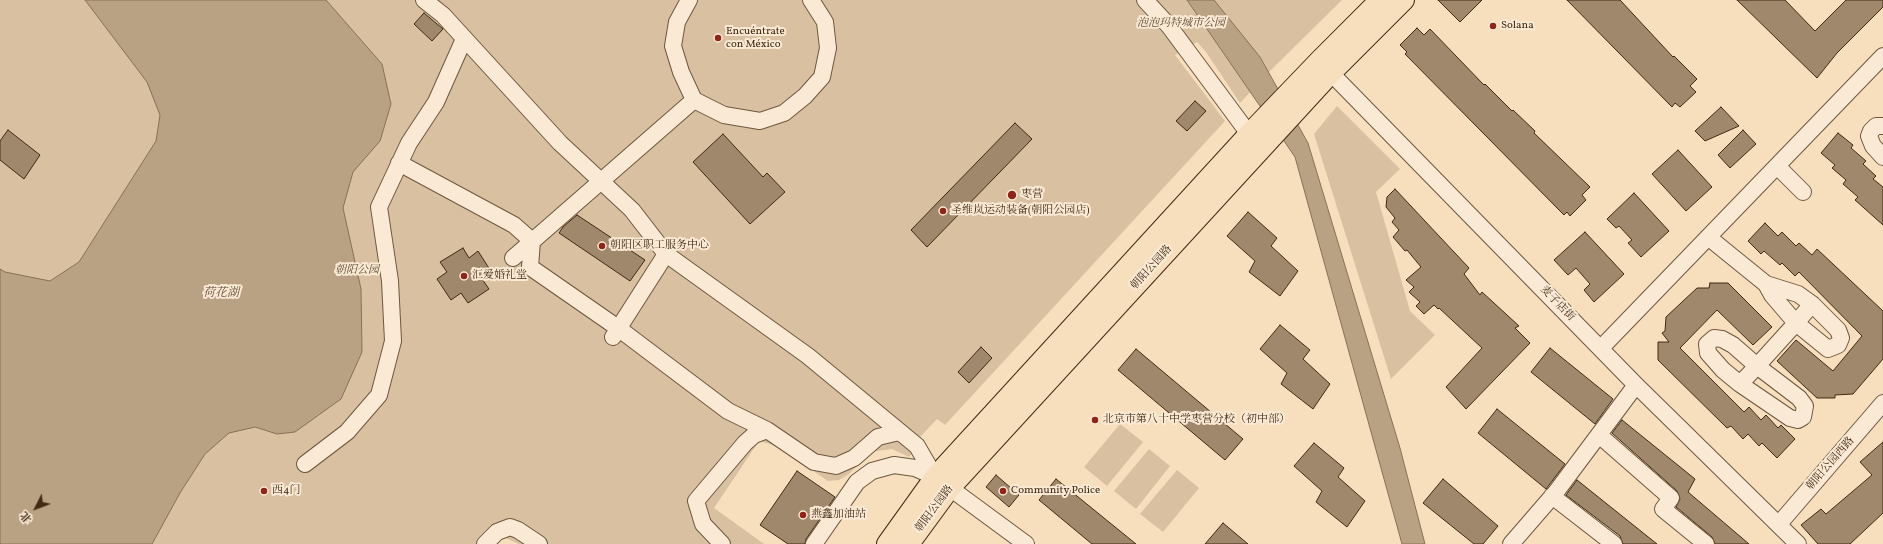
<!DOCTYPE html>
<meta charset="utf-8">
<style>
body{margin:0}
#map{position:relative;width:1883px;height:544px;overflow:hidden;background:#f7dfbe;font-family:Vollkorn,"Noto Serif SC",serif}
canvas{display:block}
.north{position:absolute;left:16px;top:488px;width:40px;height:40px;-webkit-text-stroke:3px #faead5;paint-order:stroke;rotate:228deg;font-size:11px;font-weight:700;line-height:16px;text-align:center;color:#402a13}
.north::after{content:'';display:block;margin:auto;width:14px;height:18px;background:#402a13;clip-path:polygon(50% 0,100% 100%,50% 72%,0 100%)}
</style>
<div id="map">
<canvas width="1883" height="544"></canvas>
<div class="north">北</div>
</div>
<script>
const c = document.querySelector('canvas').getContext('2d');
c.lineJoin = 'round';
function paint(path, color) { c.fillStyle = color; c.fill(path, 'evenodd'); }
const poly = rows => new Path2D(rows.map(r => 'M' + r).join(''));
function trace(path, color, width, dash) { c.strokeStyle = color; c.lineWidth = width; c.lineCap = dash ? 'butt' : 'round'; c.setLineDash(dash || []); c.stroke(path); }
function label(font, color, halo, rows, align = 'center') {
  c.font = font + ' Vollkorn,"Noto Serif SC",serif'; c.lineWidth = 4; c.setLineDash([]); c.textBaseline = 'middle'; c.strokeStyle = halo; c.fillStyle = color; for (const [text, x, y, turn = 0] of rows) {
    c.save(); c.translate(x, y); c.rotate((+turn || 0) * Math.PI / 180); c.textAlign = isNaN(turn) ? turn : align; if (halo) c.strokeText(text, 0, 0); c.fillText(text, 0, 0); c.restore();
  }
}
const green = poly([
 [0,0,1342,0,1271,70,1240,103,1206,52,1197,42,1175,55,1225,121,945,425,937,419,920,437,923,440,909,457,892,449,870,452,849,474,839,480,828,481,777,446,759,441,714,508,764,544,519,544,501,536,492,544,0,544],
 [1337,106,1400,169,1376,192,1410,311,1435,335,1391,379,1314,134],
 [1120,424,1143,442,1107,486,1084,467],
 [1149,449,1170,466,1136,509,1114,491],
 [1177,470,1199,488,1163,532,1140,514]
]);
const water = poly([
 [85,0,326,0,382,64,391,104,380,141,353,172,343,208,361,289,362,352,341,399,295,432,277,434,255,427,229,433,205,454,180,493,152,544,0,544,0,269,5,272,50,281,79,262,156,141,160,115,147,82,85,0],
 [1187,0,1214,0,1260,57,1308,143,1400,448,1425,544,1402,544,1295,157,1187,0]
]);
const building = poly([
 [1438,0,1482,0,1460,22,1438,0],
 [1567,0,1620,0,1673,57,1674,56,1697,79,1690,86,1696,92,1680,107,1675,103,1672,107,1567,0],
 [1737,0,1785,0,1815,31,1846,0,1883,0,1883,7,1837,53,1817,78,1737,0],
 [424,13,443,29,432,41,414,24,424,13],
 [1417,28,1424,35,1430,29,1484,85,1485,84,1512,111,1513,110,1535,131,1534,133,1590,187,1582,195,1586,200,1570,216,1567,212,1564,215,1405,54,1407,52,1400,45,1417,28],
 [1195,101,1206,111,1187,131,1176,121,1195,101],
 [1721,107,1739,126,1705,141,1695,131,1721,107],
 [1015,123,1032,139,927,247,911,230,1015,123],
 [8,130,40,155,24,179,0,160,0,141,8,130],
 [1743,130,1756,144,1730,168,1718,155,1743,130],
 [1838,133,1853,145,1851,148,1866,161,1863,164,1876,176,1873,179,1883,187,1883,225,1855,200,1858,197,1843,184,1846,180,1832,168,1835,165,1821,153,1838,133],
 [723,134,763,177,767,173,785,192,750,224,693,162,723,134],
 [1678,150,1712,187,1686,211,1652,174,1678,150],
 [1395,189,1469,268,1464,274,1480,295,1482,292,1519,326,1515,328,1530,343,1466,409,1446,387,1482,348,1439,308,1438,309,1434,305,1424,314,1416,306,1420,302,1409,292,1414,287,1406,280,1421,267,1407,250,1405,251,1393,237,1399,230,1392,222,1395,218,1386,207,1387,197,1395,189],
 [1634,193,1669,231,1641,257,1628,243,1632,240,1619,226,1616,228,1607,219,1634,193],
 [1248,212,1277,238,1271,246,1298,271,1280,296,1249,272,1255,261,1227,236,1248,212],
 [577,215,645,260,630,281,559,233,563,227,577,215],
 [1765,223,1778,236,1782,232,1796,246,1799,243,1812,255,1817,249,1883,311,1883,359,1853,394,1835,395,1835,398,1817,398,1777,361,1796,340,1833,371,1862,336,1799,272,1795,276,1782,263,1780,265,1764,251,1761,254,1748,241,1765,223],
 [1585,232,1624,274,1594,302,1584,290,1590,284,1576,268,1568,275,1554,260,1585,232],
 [463,248,469,258,478,251,492,273,482,279,489,289,468,303,461,293,451,300,437,279,447,272,440,262,463,248],
 [1710,283,1728,283,1772,327,1753,345,1717,310,1680,348,1744,412,1749,407,1761,420,1766,415,1778,428,1781,425,1795,439,1777,458,1762,443,1759,446,1748,434,1743,439,1731,426,1727,428,1658,360,1658,342,1669,342,1662,333,1665,331,1666,317,1697,288,1709,288,1710,283],
 [1280,325,1310,350,1303,359,1330,384,1313,409,1281,384,1287,373,1260,349,1280,325],
 [981,347,992,358,969,383,958,372,981,347],
 [1550,348,1613,399,1595,424,1531,372,1550,348],
 [1136,349,1243,439,1225,460,1118,370,1136,349],
 [1497,409,1565,464,1546,489,1478,433,1497,409],
 [1622,420,1695,479,1688,492,1749,544,1715,544,1712,537,1676,507,1680,499,1677,491,1612,433,1622,420],
 [1883,442,1883,513,1850,544,1818,544,1801,525,1821,509,1826,514,1872,475,1860,462,1883,442],
 [1314,443,1344,468,1338,477,1365,501,1347,527,1316,502,1322,491,1294,466,1314,443],
 [797,471,835,497,806,539,805,544,788,544,760,525,797,471],
 [996,475,1019,495,1009,507,986,487,996,475],
 [1056,479,1136,544,1092,544,1039,500,1056,479],
 [1443,479,1498,526,1483,544,1474,544,1423,503,1443,479],
 [1577,480,1657,544,1623,544,1620,536,1566,495,1577,480],
 [1223,523,1248,544,1205,544,1223,523]
]);
const minor = poly([
 [424,0,443,15,560,143,632,210,666,254,808,356,917,446,935,477],
 [689,0,677,22,673,46,681,72,694,100,724,115,760,121,784,113,805,96,822,77,828,48,825,22,811,0],
 [1145,0,1169,26,1249,134],
 [1323,65,1636,385,1798,544],
 [1883,126,1876,126,1871,131,1869,136,1873,146,1883,157],
 [399,163,514,225,532,241,530,267,618,328,728,411,767,430],
 [1777,166,1803,192],
 [1708,237,1766,284,1772,295,1796,323,1757,366,1740,384,1790,418,1798,420,1803,417,1805,406,1799,398,1757,366,1733,345,1722,339,1714,338,1707,344,1708,353,1723,370,1740,384],
 [513,258,694,100],
 [1766,284,1798,294,1812,304,1838,330,1841,338,1838,345,1828,349,1796,323,1812,304],
 [613,337,666,254],
 [1601,348,1883,56],
 [1599,435,1671,498,1663,509,1706,544],
 [305,464,347,432,379,395,393,341,390,281,379,207,409,143,436,102,464,39],
 [1552,496,1614,544],
 [1779,524,1883,403],
 [485,544,497,532,510,527,518,530,539,544],
 [722,544,703,524,696,501,745,443,754,435,767,430,814,462,836,466,854,458,878,437,899,432],
 [814,544,857,482,872,471,894,465,915,468,935,477,1026,544],
 [1511,544,1556,492,1636,385]
]);
const major = poly([
 [887,544,935,477,1249,134,1319,61,1380,0],
 [909,544,950,488,1331,73,1404,0]
]);
const markers = [
 [1493,26,4,"#8f2418"],
 [718,38,4,"#8f2418"],
 [1012,195,5,"#8f2418"],
 [943,211,4,"#8f2418"],
 [602,246,4,"#8f2418"],
 [464,276,4,"#8f2418"],
 [1095,420,4,"#8f2418"],
 [264,491,4,"#8f2418"],
 [1003,491,4,"#8f2418"],
 [803,515,4,"#8f2418"]
];
const parkNames = [
 ["泡泡玛特城市公园",1181,24],
 ["朝阳公园",357,271]
];
const poiNames = [
 ["Solana",1501,26],
 ["Encuéntrate",726,32],
 ["con México",726,45],
 ["枣营",1021,195],
 ["圣维岚运动装备(朝阳公园店)",951,211],
 ["朝阳区职工服务中心",610,246],
 ["汇爱婚礼堂",472,276],
 ["北京市第八十中学枣营分校（初中部）",1103,420],
 ["西4门",272,491],
 ["Community Police",1011,491],
 ["燕鑫加油站",811,515]
];
const streetNames = [
 ["朝阳公园路",1152,268,-48],
 ["麦子店街",1557,304,46],
 ["朝阳公园西路",1831,464,-49],
 ["朝阳公园路",935,509,-53]
];
const waterNames = [
 ["荷花湖",221,294]
];
paint(green, '#d8c0a1');
paint(water, '#b9a184');
trace(water, '#897157', 1);
paint(building, '#9f886c');
trace(building, '#402a13', 1);
trace(minor, '#6e573e', 18);
trace(major, '#402a13', 22);
trace(minor, '#faead5', 16);
trace(major, '#f7dfbe', 20);
for (const [x, y, r, color] of markers) { const dot = new Path2D(); dot.arc(x, y, r, 0, 2 * Math.PI); c.fillStyle = color; c.fill(dot); trace(dot, '#faead5', 1.5); }
label('italic 11px', '#5e482f', '#faead5', parkNames);
label('11px', '#402a13', '#faead5', poiNames, 'left');
label('11px', '#402a13', '#faead5', streetNames);
label('italic 12px', '#644e35', '#faead5', waterNames);
</script>
